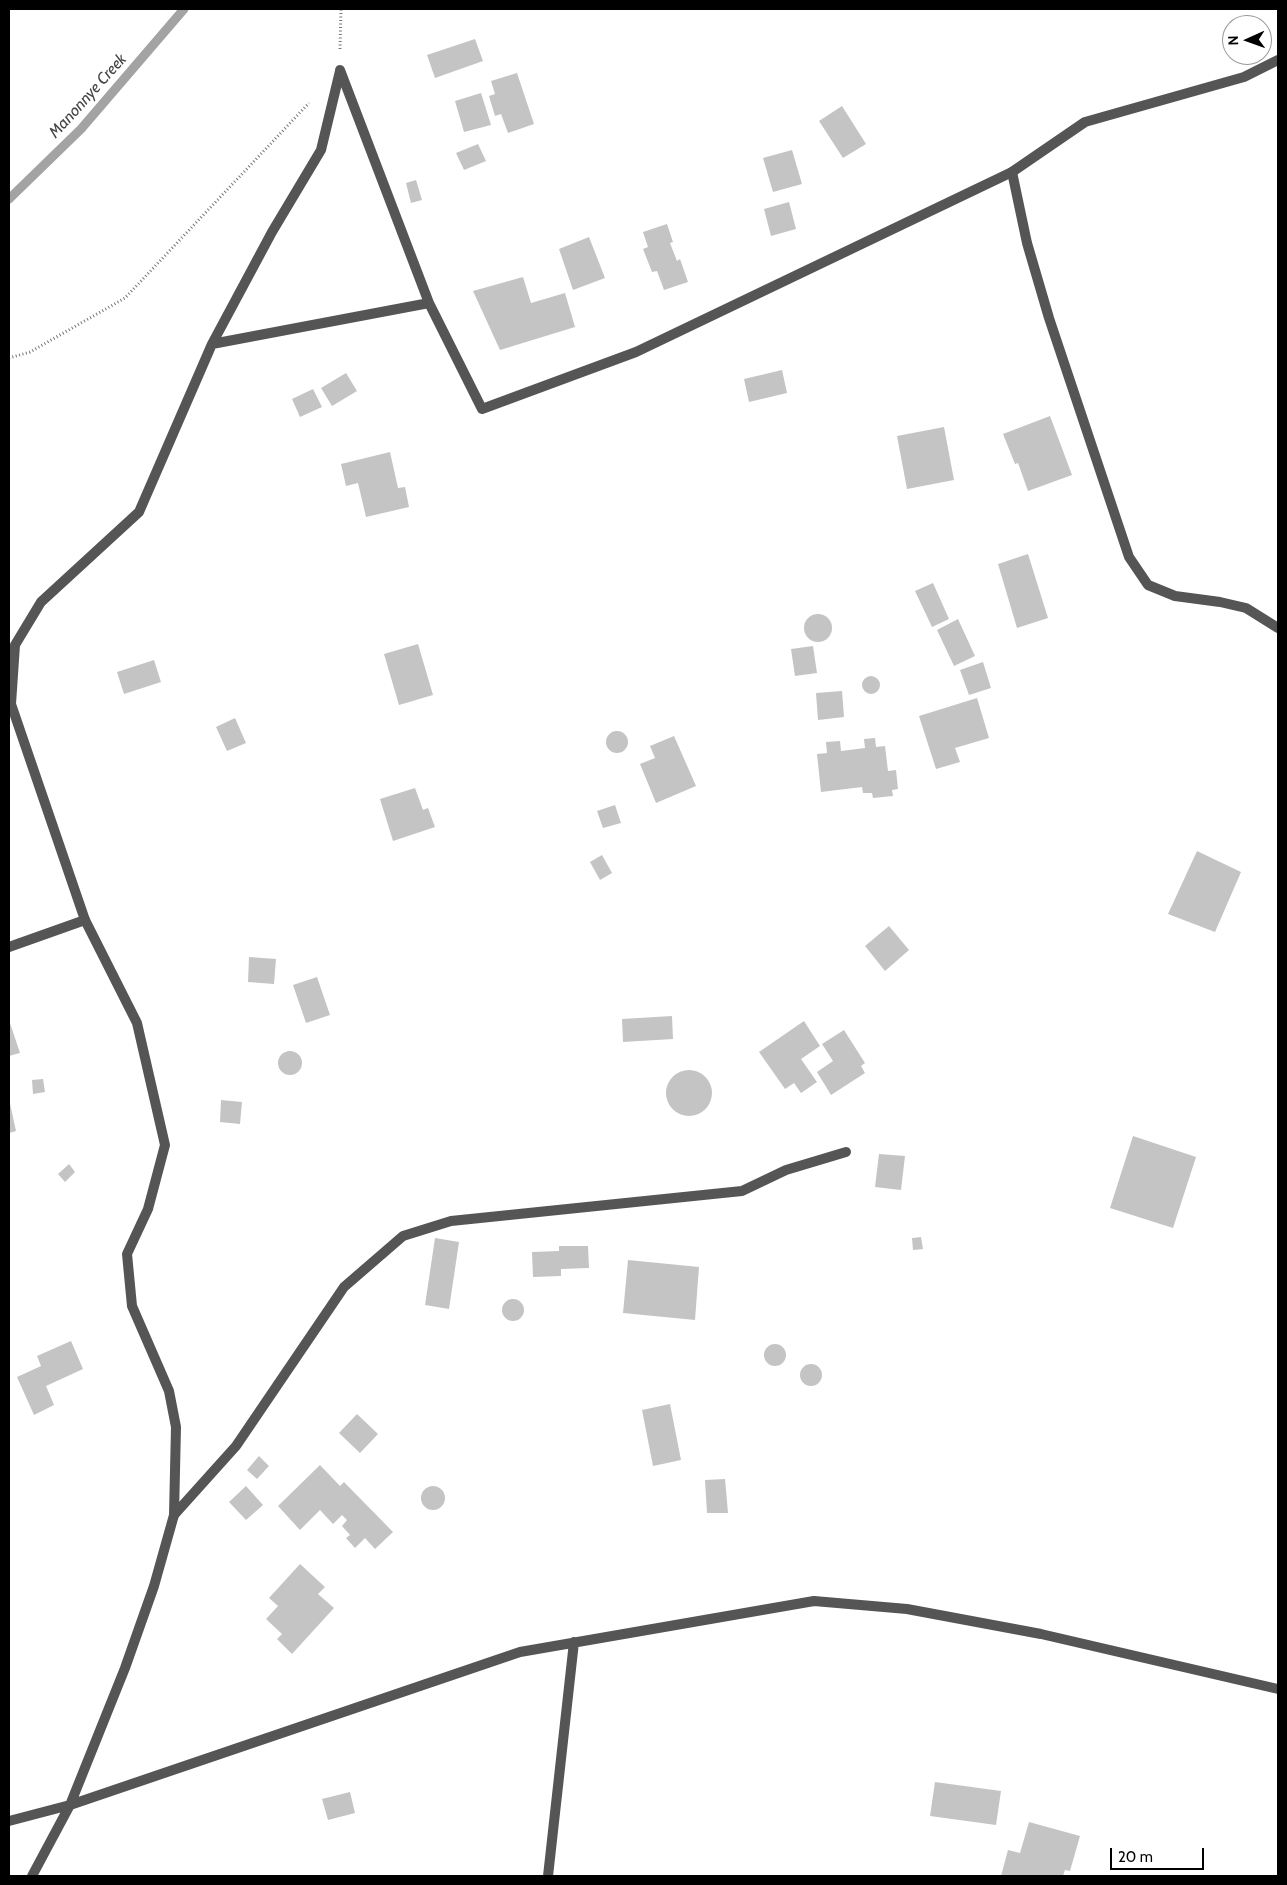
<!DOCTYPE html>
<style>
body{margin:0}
#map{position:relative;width:1287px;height:1885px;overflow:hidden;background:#fff;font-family:Cabin,sans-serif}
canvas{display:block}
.frame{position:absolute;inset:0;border:10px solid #000;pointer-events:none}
.north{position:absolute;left:1222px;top:15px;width:50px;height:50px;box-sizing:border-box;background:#fff;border:1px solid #999;border-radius:50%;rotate:268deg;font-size:14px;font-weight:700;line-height:20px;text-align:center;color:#000}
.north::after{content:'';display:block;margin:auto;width:18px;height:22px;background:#000;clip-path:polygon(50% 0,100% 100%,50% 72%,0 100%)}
.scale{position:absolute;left:1110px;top:1848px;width:94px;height:22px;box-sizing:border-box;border:2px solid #000;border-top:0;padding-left:6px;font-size:15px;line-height:18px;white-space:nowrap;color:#000;-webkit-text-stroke:4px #fff;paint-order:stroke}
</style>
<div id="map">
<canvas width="1287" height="1885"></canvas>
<div class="frame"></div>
<div class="north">N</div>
<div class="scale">20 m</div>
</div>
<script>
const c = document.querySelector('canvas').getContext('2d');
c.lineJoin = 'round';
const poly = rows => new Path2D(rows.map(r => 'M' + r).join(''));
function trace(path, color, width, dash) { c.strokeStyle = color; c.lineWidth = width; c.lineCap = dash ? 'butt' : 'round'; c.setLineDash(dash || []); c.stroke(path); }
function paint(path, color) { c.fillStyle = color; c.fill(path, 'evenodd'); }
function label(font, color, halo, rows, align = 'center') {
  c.font = font + ' Cabin,sans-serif'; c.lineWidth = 4.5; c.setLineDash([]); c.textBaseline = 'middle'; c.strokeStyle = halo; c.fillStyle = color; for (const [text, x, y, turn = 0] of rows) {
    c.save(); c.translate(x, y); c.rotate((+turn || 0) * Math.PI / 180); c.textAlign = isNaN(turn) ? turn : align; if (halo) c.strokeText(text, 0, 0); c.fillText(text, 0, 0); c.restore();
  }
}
const stream = poly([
 [9,199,81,129,184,9]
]);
const building = poly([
 [475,39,483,61,435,78,427,55],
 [517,73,534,124,508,133,501,114,495,116,489,96,495,94,491,81],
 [481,93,491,125,464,132,455,101],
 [842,106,866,144,843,158,819,121],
 [478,144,486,161,464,170,456,153],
 [792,150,802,184,773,192,763,158],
 [416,180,422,200,411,203,406,183],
 [789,202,796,229,771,236,764,209],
 [667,224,673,242,670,243,677,261,680,259,688,282,664,290,657,271,652,272,643,249,648,247,643,232],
 [589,237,605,278,573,290,559,249],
 [523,277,531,303,565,293,575,327,500,350,473,291],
 [782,370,787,393,749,402,744,379],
 [346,373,357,391,332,406,321,388],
 [313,389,322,407,300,417,292,399],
 [1050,416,1072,475,1028,491,1018,463,1015,464,1003,434],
 [944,427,954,480,907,489,897,436],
 [390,452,398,488,405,487,409,507,366,517,358,483,346,486,341,464],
 [1028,554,1048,618,1017,628,998,564],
 [933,583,949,619,932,627,915,591],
 '804 628a14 14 0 1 1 28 0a14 14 0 1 1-28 0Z',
 [958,619,975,656,954,666,937,630],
 [418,644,433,695,399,705,384,654],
 [813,646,817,673,795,676,791,649],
 [154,660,161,682,124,694,117,672],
 [983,662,991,688,969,695,960,670],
 '862 685a9 9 0 1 1 18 0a9 9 0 1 1-18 0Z',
 [842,691,844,717,818,720,816,693],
 [977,698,989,738,955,748,960,762,936,769,919,716],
 [235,718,246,743,227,751,216,727],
 '606 742a11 11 0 1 1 22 0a11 11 0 1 1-22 0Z',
 [674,736,696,786,656,803,640,764,655,758,650,746],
 [875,738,876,747,885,746,888,771,896,770,898,789,892,790,893,796,873,798,872,793,863,793,862,787,821,792,817,754,827,753,826,742,840,741,841,751,865,748,864,739],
 [415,788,423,810,428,808,435,827,393,841,380,799],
 [615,805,621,823,603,828,597,811],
 [1197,851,1241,872,1215,932,1168,914],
 [602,855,612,873,600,880,590,862],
 [889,926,909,950,885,971,865,946],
 [249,957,276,959,274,984,248,982],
 [317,977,330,1015,306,1023,293,985],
 [672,1016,673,1039,623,1042,622,1019],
 [9,1020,20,1053,9,1056],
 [804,1021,820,1046,801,1059,817,1082,801,1093,794,1083,785,1089,759,1052],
 [844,1030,865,1063,861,1066,865,1073,831,1095,817,1072,833,1061,822,1044],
 '278 1063a12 12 0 1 1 24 0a12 12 0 1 1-24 0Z',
 '666 1093a23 23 0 1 1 46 0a23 23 0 1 1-46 0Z',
 [43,1079,45,1092,33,1094,32,1080],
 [9,1099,16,1131,9,1133],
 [221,1100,242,1102,240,1124,220,1122],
 [1133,1136,1196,1157,1173,1228,1110,1208],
 [879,1154,905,1156,901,1190,875,1187],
 [69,1164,75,1172,65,1182,58,1174],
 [921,1237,923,1249,913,1250,912,1238],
 [435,1238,459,1242,449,1309,425,1305],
 [559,1246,588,1246,589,1268,561,1269,561,1276,533,1277,532,1252,559,1251],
 [628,1260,699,1267,695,1320,623,1313],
 '502 1310a11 11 0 1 1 22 0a11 11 0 1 1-22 0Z',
 [71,1341,83,1369,46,1386,54,1405,34,1415,17,1377,41,1366,37,1356],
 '764 1355a11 11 0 1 1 22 0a11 11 0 1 1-22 0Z',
 '800 1375a11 11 0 1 1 22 0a11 11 0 1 1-22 0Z',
 [670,1404,681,1460,653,1466,642,1410],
 [357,1414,378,1434,360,1453,339,1433],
 [259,1456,269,1466,257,1479,247,1470],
 [320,1465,340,1486,344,1482,393,1532,375,1549,365,1538,355,1548,346,1538,350,1535,342,1526,347,1520,342,1515,333,1524,320,1510,300,1530,278,1506],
 [725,1479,728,1513,707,1513,705,1480],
 '421 1498a12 12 0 1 1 24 0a12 12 0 1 1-24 0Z',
 [246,1486,263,1505,246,1520,229,1502],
 [300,1564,325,1587,318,1594,334,1608,292,1654,277,1639,282,1634,266,1619,278,1606,269,1598],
 [935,1782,1001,1791,996,1825,930,1816],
 [350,1792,355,1813,328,1820,322,1799],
 [1029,1822,1080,1836,1070,1871,1065,1870,1063,1876,1001,1876,1008,1850,1020,1853]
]);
const path = poly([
 [340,49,341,9],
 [9,358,30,352,125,298,309,103]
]);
const lane = poly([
 [340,70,429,303,482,409,636,352,1012,172,1085,122,1244,77,1278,60],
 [212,344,429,303],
 [9,947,85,920,11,704,15,645,41,602,139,512,212,344,272,232,321,150,340,71],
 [174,1515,236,1446,344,1287,403,1236,451,1221,742,1191,786,1170,846,1152]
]);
const street = poly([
 [1012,172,1027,243,1049,318,1129,557,1148,585,1175,596,1220,602,1246,608,1278,628],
 [9,1821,70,1805,520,1652,814,1601,907,1609,1041,1634,1278,1689],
 [32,1876,70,1805,125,1668,154,1586,174,1515,176,1427,169,1391,132,1306,127,1254,148,1209,165,1145,137,1023,85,920],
 [548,1876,574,1642]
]);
const waterNames = [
 ["Manonnye Creek",88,96,-48]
];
trace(stream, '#a3a3a3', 9);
paint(building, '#c4c4c4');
trace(path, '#777', 3, [1, 2.5]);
trace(lane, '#555', 10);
trace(street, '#555', 10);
label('italic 16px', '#444', '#fff', waterNames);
</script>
